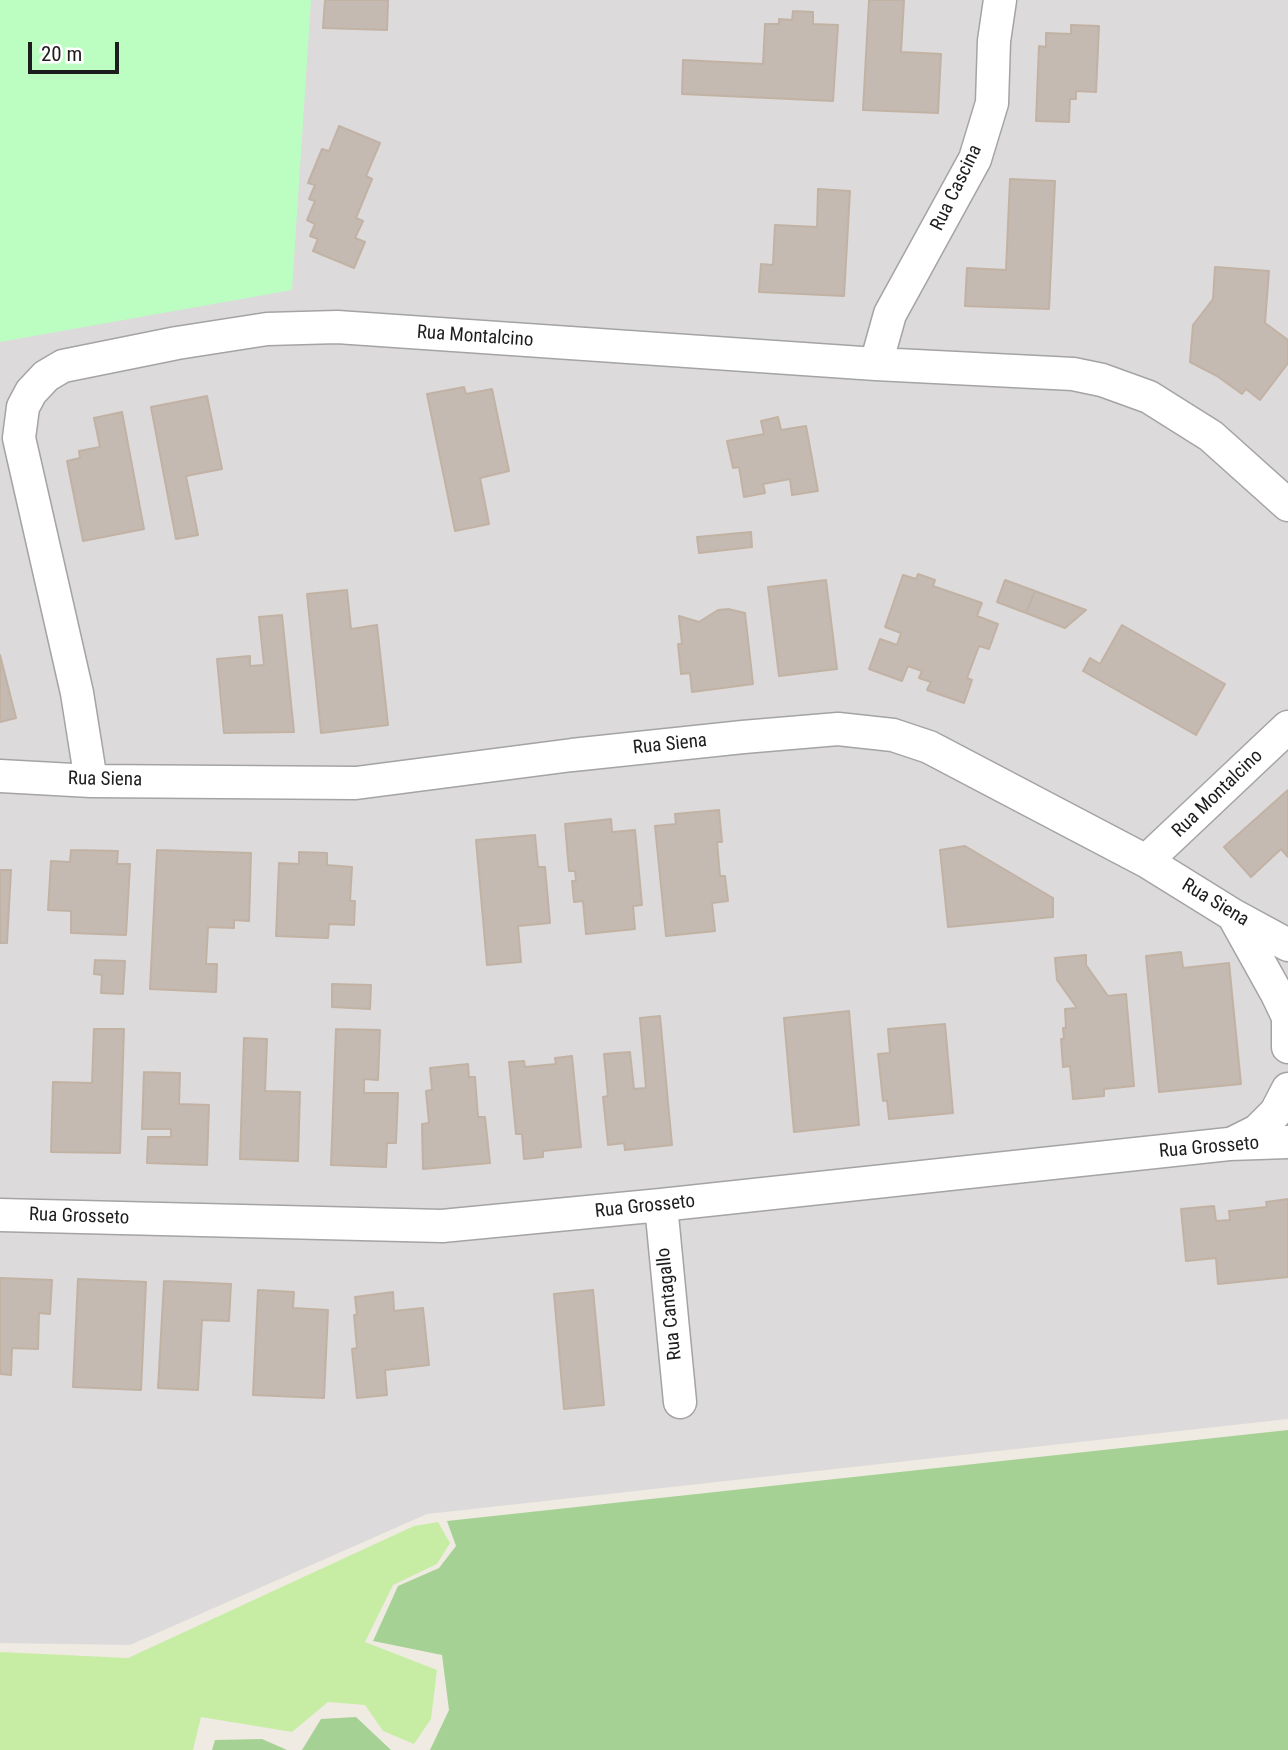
<!DOCTYPE html>
<style>
body{margin:0}
#map{position:relative;width:1288px;height:1750px;overflow:hidden;background:#efebe3;font-family:"Roboto Condensed",sans-serif}
canvas{display:block}
.scale{position:absolute;left:28px;top:42px;width:91px;height:32px;box-sizing:border-box;border:4px solid #1d1d1d;border-top:0;padding-left:9px;font-size:21px;line-height:24px;white-space:nowrap;color:#1d1d1d;-webkit-text-stroke:5px #fff;paint-order:stroke}
</style>
<div id="map">
<canvas width="1288" height="1750"></canvas>
<div class="scale">20 m</div>
</div>
<script>
const c = document.querySelector('canvas').getContext('2d');
c.lineJoin = 'round';
function paint(path, color) { c.fillStyle = color; c.fill(path, 'evenodd'); }
const poly = rows => new Path2D(rows.map(r => 'M' + r).join(''));
function trace(path, color, width, dash) { c.strokeStyle = color; c.lineWidth = width; c.lineCap = dash ? 'butt' : 'round'; c.setLineDash(dash || []); c.stroke(path); }
function label(font, color, halo, rows, align = 'center') {
  c.font = font + ' "Roboto Condensed",sans-serif'; c.lineWidth = 5; c.setLineDash([]); c.textBaseline = 'middle'; c.strokeStyle = halo; c.fillStyle = color; for (const [text, x, y, turn = 0] of rows) {
    c.save(); c.translate(x, y); c.rotate((+turn || 0) * Math.PI / 180); c.textAlign = isNaN(turn) ? turn : align; if (halo) c.strokeText(text, 0, 0); c.fillText(text, 0, 0); c.restore();
  }
}
const residential = poly([
 [0,0,1288,0,1288,1419,427,1514,130,1645,0,1643]
]);
const grass = poly([
 [438,1522,450,1543,437,1564,393,1585,365,1642,437,1670,431,1719,414,1744,383,1731,365,1705,328,1702,292,1732,201,1717,193,1750,0,1750,0,1652,128,1658,414,1526]
]);
const forest = poly([
 [1288,1430,1288,1750,430,1750,449,1710,442,1655,373,1641,398,1586,439,1568,456,1546,447,1521],
 [356,1717,391,1750,302,1750,321,1719],
 [262,1739,287,1750,212,1750,215,1740]
]);
const park = poly([
 [0,0,311,0,292,290,0,342]
]);
const building = poly([
 [325,0,388,0,387,30,323,28,325,0],
 [869,0,904,0,901,52,941,54,938,113,863,110,869,0],
 [793,11,813,12,813,24,838,25,833,101,682,94,683,60,763,64,765,24,779,24,779,19,792,20,793,11],
 [1071,25,1099,26,1096,92,1076,91,1076,99,1070,99,1069,122,1036,121,1039,46,1046,47,1046,33,1071,34,1071,25],
 [339,126,380,143,366,176,372,179,356,218,363,221,355,238,365,242,354,268,313,251,318,239,310,236,315,224,307,220,315,201,309,199,315,185,308,183,322,149,329,151,339,126],
 [1010,179,1055,181,1049,309,965,306,967,268,1006,270,1010,179],
 [818,189,850,191,844,296,759,292,761,264,773,265,775,225,817,227,818,189],
 [1215,267,1269,271,1265,323,1288,340,1288,363,1260,400,1246,389,1242,394,1217,376,1190,362,1193,325,1213,299,1215,267],
 [464,387,466,394,492,389,509,471,480,478,489,524,455,531,427,394,464,387],
 [207,396,222,469,186,476,198,535,176,539,151,407,207,396],
 [122,412,144,529,83,541,67,461,80,458,79,451,100,447,94,418,122,412],
 [778,417,781,430,806,426,818,491,792,495,790,479,763,484,765,493,744,497,739,467,733,468,727,441,764,434,761,421,778,417],
 [751,532,752,547,699,553,697,537,751,532],
 [918,574,935,580,933,586,982,603,977,616,998,624,989,649,979,646,967,678,972,680,964,703,927,690,931,682,919,678,922,671,908,666,902,681,869,669,880,639,897,645,901,633,885,627,903,575,916,579,918,574],
 [826,580,837,669,779,676,768,587,826,580],
 [1005,580,1035,591,1026,613,997,602,1005,580],
 [347,590,351,629,377,625,388,725,321,733,307,594,347,590],
 [1035,591,1086,610,1065,628,1026,613,1035,591],
 [728,609,745,613,753,684,692,692,690,673,681,674,678,644,682,644,679,616,699,622,718,610,728,609],
 [282,615,294,732,224,733,217,659,250,656,250,666,264,665,259,617,282,615],
 [1122,625,1225,684,1196,735,1083,671,1090,658,1100,664,1122,625],
 [0,655,16,718,0,722,0,655],
 [1288,790,1288,857,1281,849,1251,877,1224,847,1288,790],
 [719,810,722,842,717,842,720,876,725,876,728,901,712,903,715,931,666,936,655,826,676,824,675,814,719,810],
 [611,819,612,832,635,830,642,905,633,906,635,929,586,934,583,901,574,902,572,881,576,881,575,871,569,871,565,824,611,819],
 [535,835,538,867,545,867,550,923,518,926,521,962,487,965,476,840,535,835],
 [965,846,1053,898,1053,917,948,927,940,850,965,846],
 [71,850,118,851,117,864,130,864,126,935,71,933,71,911,48,910,51,861,70,862,71,850],
 [157,850,251,853,249,921,234,920,234,928,208,927,206,964,217,964,216,992,150,989,157,850],
 [299,852,327,853,327,865,352,867,350,901,355,901,354,925,329,924,328,938,276,936,279,863,299,864,299,852],
 [0,870,11,870,7,943,0,943,0,870],
 [1181,952,1183,968,1229,963,1241,1084,1159,1092,1146,956,1181,952],
 [1086,955,1086,965,1108,996,1126,994,1134,1086,1104,1089,1104,1096,1073,1099,1070,1066,1063,1067,1061,1039,1064,1039,1063,1028,1066,1028,1065,1009,1077,1008,1057,980,1055,958,1086,955],
 [95,960,125,961,123,994,101,993,102,975,94,974,95,960],
 [332,984,371,985,370,1009,332,1007,332,984],
 [849,1011,859,1125,794,1132,784,1018,849,1011],
 [660,1016,672,1145,625,1150,624,1143,608,1145,603,1097,608,1096,604,1054,630,1052,634,1089,646,1088,640,1018,660,1016],
 [945,1024,953,1113,889,1119,887,1100,883,1101,878,1054,890,1053,888,1029,945,1024],
 [94,1029,124,1029,120,1153,51,1152,53,1082,92,1083,94,1029],
 [336,1029,380,1030,378,1080,364,1079,364,1093,398,1093,396,1143,387,1143,386,1167,331,1165,336,1029],
 [244,1038,267,1039,265,1091,300,1092,298,1161,240,1159,244,1038],
 [572,1056,581,1147,543,1151,543,1157,524,1159,522,1134,516,1134,509,1062,524,1061,525,1067,556,1064,555,1058,572,1056],
 [468,1064,469,1077,475,1077,478,1117,485,1117,490,1163,423,1169,422,1124,429,1123,426,1091,432,1090,430,1068,468,1064],
 [144,1072,180,1073,179,1104,209,1105,207,1165,147,1163,148,1137,171,1137,171,1129,142,1129,144,1072],
 [1288,1199,1288,1277,1218,1284,1216,1258,1186,1261,1181,1209,1214,1206,1216,1221,1230,1220,1229,1211,1267,1207,1266,1202,1288,1199],
 [0,1278,52,1280,50,1314,39,1313,38,1349,12,1348,11,1375,0,1374,0,1278],
 [78,1279,146,1282,141,1390,73,1387,78,1279],
 [164,1281,231,1284,229,1321,202,1320,198,1390,158,1388,164,1281],
 [258,1290,294,1292,293,1308,328,1310,324,1398,253,1395,258,1290],
 [593,1290,604,1405,564,1409,554,1294,593,1290],
 [393,1292,394,1311,423,1308,429,1365,385,1370,387,1395,357,1398,352,1349,357,1348,354,1315,357,1315,355,1297,393,1292]
]);
const street = poly([
 [876,364,890,314,975,159,992,103,994,41,1000,0],
 [0,776,91,781,356,783,572,755,743,737,838,729,893,735,929,747,1146,861,1233,915,1288,945],
 [91,781,77,693,19,438,23,407,31,392,46,376,63,366,177,343,267,329,337,327,876,364,1073,374,1102,380,1149,397,1211,436,1288,505],
 [1146,861,1288,727],
 [1233,915,1277,994,1288,1017,1288,1047],
 [1231,1144,1257,1131,1276,1112,1288,1089],
 [661,1205,680,1402],
 [0,1215,442,1226,661,1205,1229,1144,1288,1142]
]);
const streetNames = [
 ["Rua Cascina",957,188,-64],
 ["Rua Montalcino",475,337,4],
 ["Rua Siena",670,745,-6],
 ["Rua Siena",105,780,1],
 ["Rua Montalcino",1218,794,-44],
 ["Rua Siena",1215,903,31],
 ["Rua Grosseto",1209,1148,-5],
 ["Rua Grosseto",645,1207,-6],
 ["Rua Grosseto",79,1217,2],
 ["Rua Cantagallo",670,1304,-96]
];
paint(residential, '#dcdada');
paint(grass, '#c7eda5');
paint(forest, '#a6d195');
paint(park, '#bcfdc2');
paint(building, '#c4bab2');
trace(building, '#c2b2a4', 2);
trace(street, '#a4a4a4', 35);
trace(street, '#fff', 32);
label('19px', '#1d1d1d', '#fff', streetNames);
</script>
